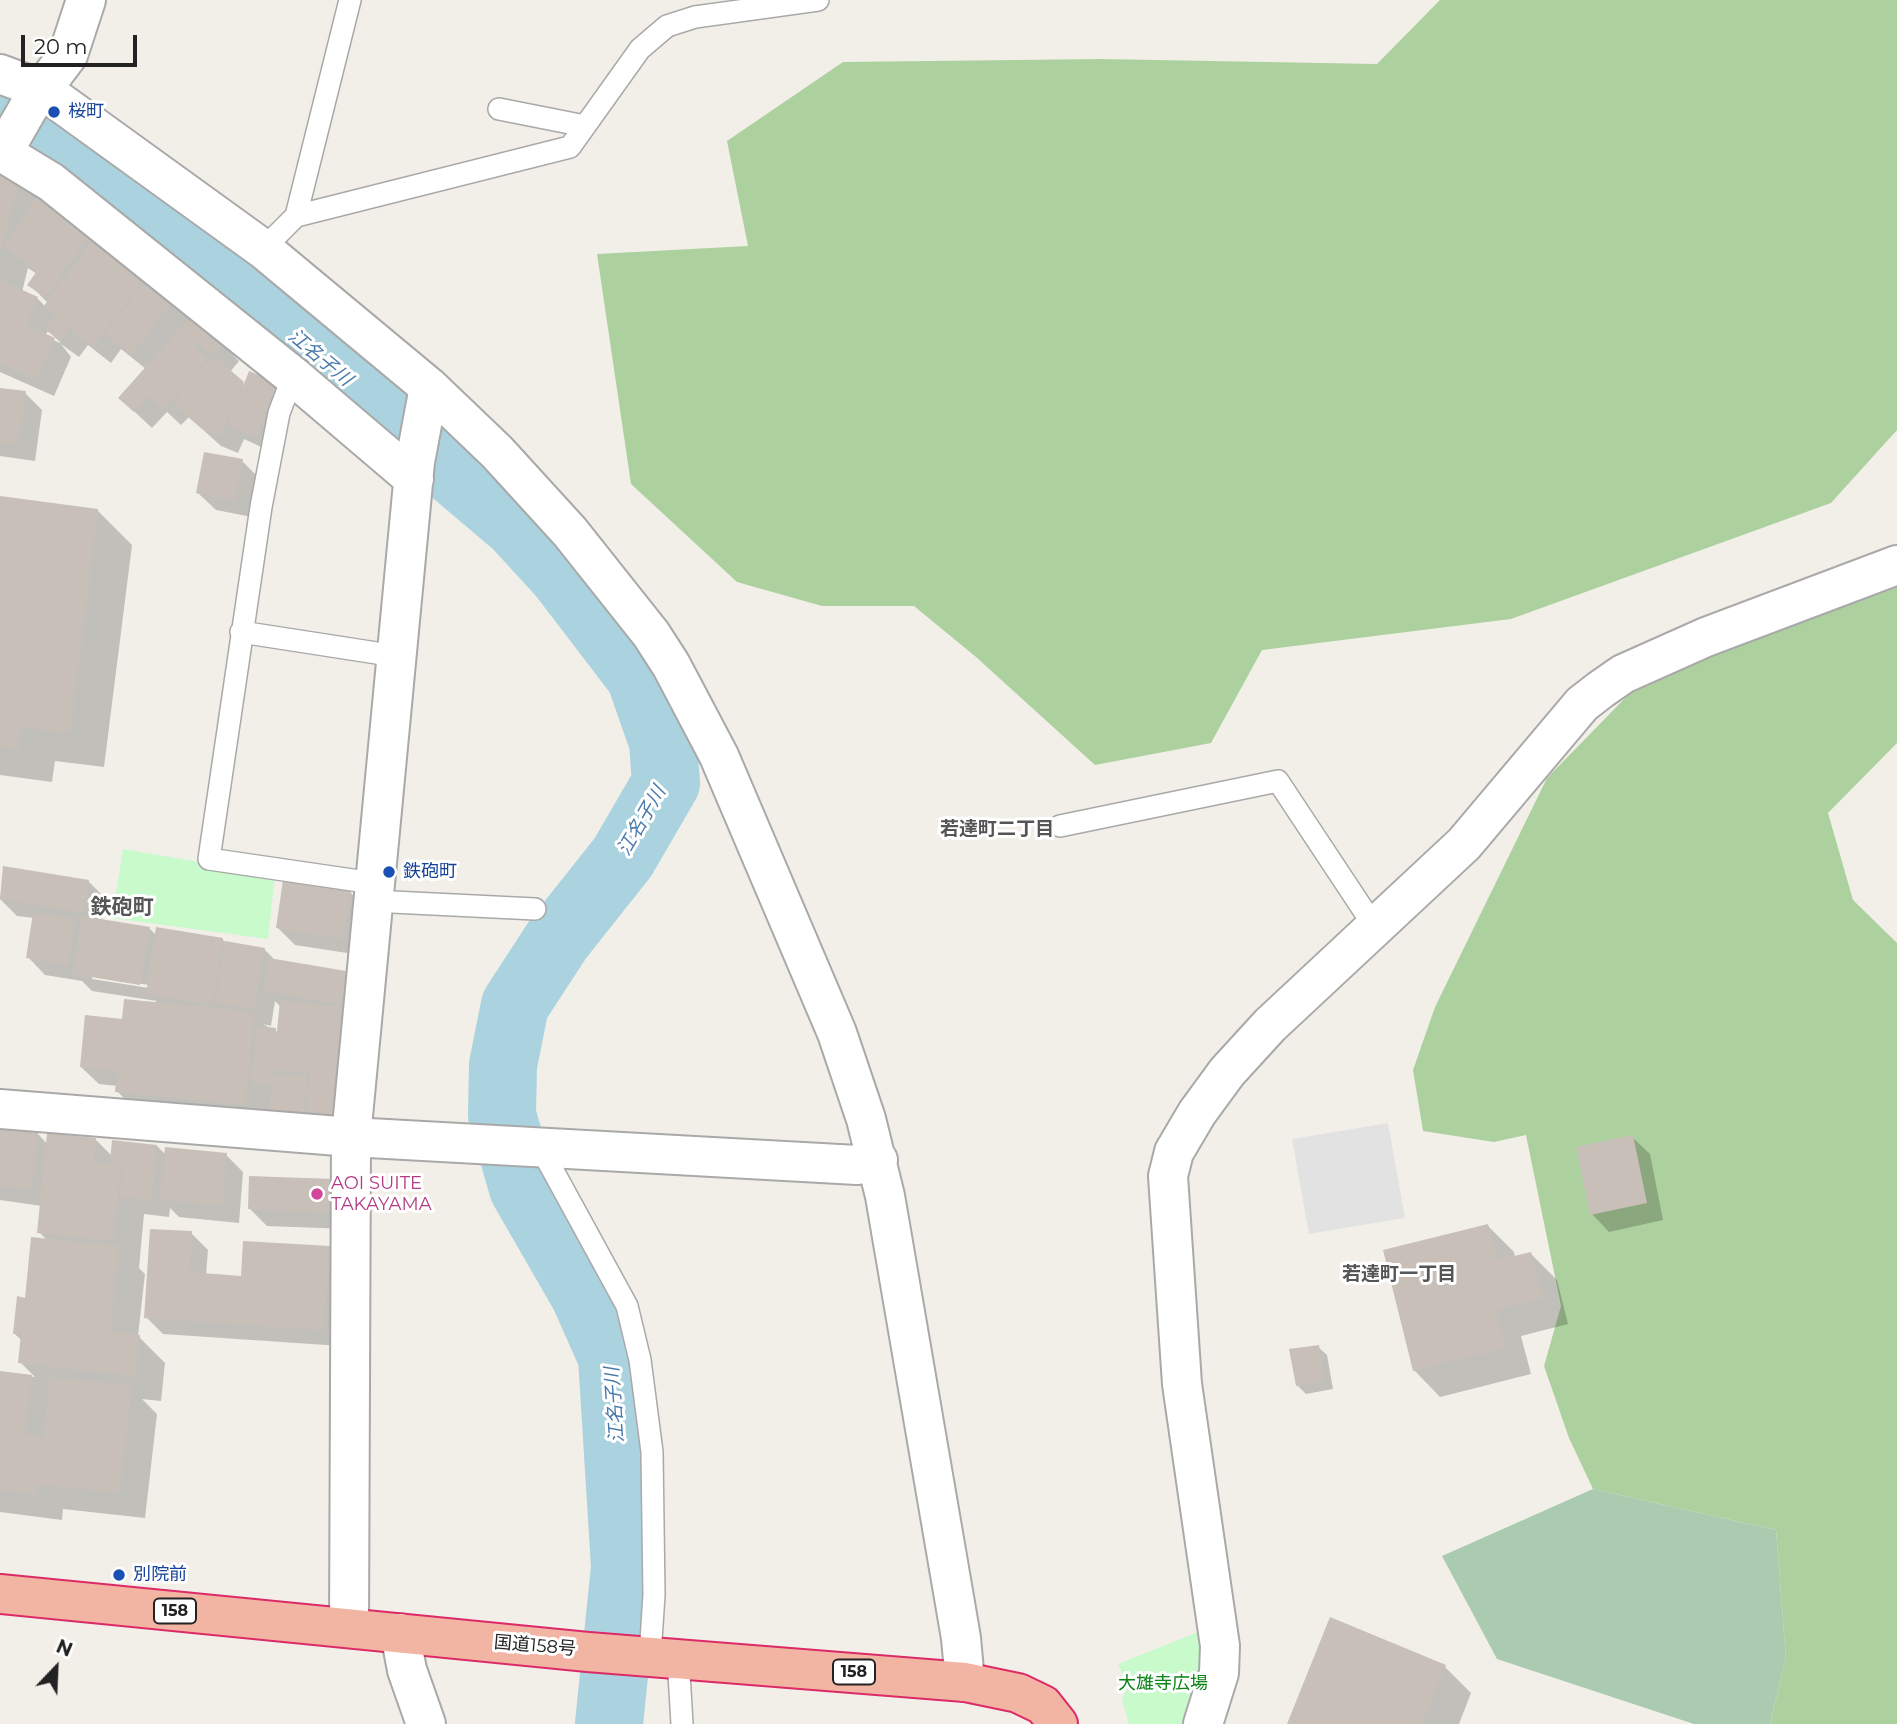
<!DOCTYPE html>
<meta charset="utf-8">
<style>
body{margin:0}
#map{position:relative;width:1897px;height:1724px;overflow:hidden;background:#f2efe9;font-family:Montserrat,sans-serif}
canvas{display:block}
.north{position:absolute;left:21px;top:1633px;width:70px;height:70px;-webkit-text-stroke:5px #fff;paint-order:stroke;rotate:23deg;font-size:19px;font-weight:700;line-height:28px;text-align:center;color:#222}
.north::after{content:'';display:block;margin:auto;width:24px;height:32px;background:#222;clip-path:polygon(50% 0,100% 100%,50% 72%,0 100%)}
.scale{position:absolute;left:21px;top:35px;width:116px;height:32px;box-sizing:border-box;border:4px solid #222;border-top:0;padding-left:9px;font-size:21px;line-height:24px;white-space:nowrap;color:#222;-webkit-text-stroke:5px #fff;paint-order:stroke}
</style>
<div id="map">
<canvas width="1897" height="1724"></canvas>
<div class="north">N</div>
<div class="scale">20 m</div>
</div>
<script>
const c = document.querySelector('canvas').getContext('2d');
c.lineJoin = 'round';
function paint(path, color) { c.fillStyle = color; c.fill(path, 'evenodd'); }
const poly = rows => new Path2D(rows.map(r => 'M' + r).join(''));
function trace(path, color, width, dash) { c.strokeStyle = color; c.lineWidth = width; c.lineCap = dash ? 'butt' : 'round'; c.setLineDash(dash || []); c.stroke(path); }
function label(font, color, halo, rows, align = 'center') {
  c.font = font + ' Montserrat,"Noto Sans JP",sans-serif'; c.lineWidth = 6; c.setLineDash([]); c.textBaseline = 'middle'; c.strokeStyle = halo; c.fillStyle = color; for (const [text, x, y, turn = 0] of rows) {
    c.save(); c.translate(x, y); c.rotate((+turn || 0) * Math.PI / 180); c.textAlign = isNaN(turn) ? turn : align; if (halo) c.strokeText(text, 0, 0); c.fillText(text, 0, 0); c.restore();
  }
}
const forest = poly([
 [1440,0,1897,0,1897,430,1831,503,1511,619,1262,650,1211,743,1095,765,976,657,914,606,822,606,737,582,631,484,597,254,748,246,727,141,843,62,1101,59,1377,64],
 [1897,577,1897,743,1828,813,1853,900,1897,943,1897,1724,1770,1724,1786,1658,1776,1530,1593,1489,1569,1438,1544,1366,1561,1306,1526,1135,1494,1142,1423,1131,1413,1070,1435,1007,1547,778,1633,690,1801,611]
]);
const cemetery = poly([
 [1593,1489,1776,1530,1786,1658,1770,1724,1694,1724,1497,1659,1442,1556]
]);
const park = poly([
 [123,849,275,875,268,939,112,918],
 [1203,1630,1206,1657,1184,1724,1129,1724,1122,1700,1128,1686,1118,1664]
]);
const parking = poly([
 [1388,1123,1405,1218,1309,1234,1292,1139]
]);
const shadow = poly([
 [0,171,20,177,91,233,222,344,239,361,230,372,245,386,277,384,295,402,274,453,244,439,238,453,221,446,189,417,181,425,167,412,152,428,120,398,146,369,121,349,111,363,88,345,79,357,61,344,71,357,54,396,0,372],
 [28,268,37,274,29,284,48,303,46,307,37,298,22,292],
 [48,331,60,342,60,343,45,336],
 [0,389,25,393,42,410,35,461,0,456],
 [242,461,259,478,252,517,216,510,198,493],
 [0,498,97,510,132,545,104,767,55,761,52,782,0,775],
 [5,868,89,882,106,899,102,921,149,928,157,936,222,939,226,943,264,949,276,961,345,973,363,990,349,1139,143,1118,117,1091,118,1086,99,1084,81,1067,123,1021,157,1001,92,991,82,981,45,975,28,957,34,918,17,916,0,899],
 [92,976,149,985,149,988,92,979],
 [275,1001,281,1007,279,1033,263,1024,271,1026],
 [350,892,367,910,360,955,295,945,278,928],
 [0,1129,38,1134,48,1145,95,1139,112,1156,157,1146,166,1155,226,1155,243,1172,239,1223,179,1217,170,1208,169,1217,144,1214,139,1268,145,1274,138,1336,165,1363,161,1401,142,1399,157,1414,145,1518,63,1509,62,1520,0,1512,0,1373,35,1377,20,1362,22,1341,14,1333,47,1240,39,1232,42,1206,0,1200],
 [1632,1137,1650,1154,1663,1220,1609,1232,1592,1214],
 [349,1199,348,1229,267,1226,249,1208],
 [1488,1226,1514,1252,1515,1258,1531,1254,1557,1280,1568,1324,1521,1336,1531,1374,1440,1397,1414,1370],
 [191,1233,208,1250,206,1275,243,1278,329,1248,346,1265,341,1346,163,1334,146,1317],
 [1318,1347,1327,1355,1333,1389,1306,1394,1297,1385],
 [1331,1620,1445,1667,1471,1693,1459,1724,1290,1724]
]);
const river = poly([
 [0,114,46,136,179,238,516,524,562,574,640,676,663,742,666,783,623,857,558,939,515,1005,503,1065,502,1115,523,1188,584,1294,612,1357,625,1567,609,1724]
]);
const building = poly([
 [0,170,21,175,1,249,0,249],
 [39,194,92,231,46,298,27,285,37,271,3,246],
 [95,236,123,257,61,341,44,329,55,314,44,306],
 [124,258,146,275,93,347,71,331],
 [147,278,175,298,132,355,105,335],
 [0,280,38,297,26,325,55,338,37,379,0,363],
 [192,315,223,343,212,355,197,342,193,346,208,359,163,409,148,396,134,412,118,398],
 [214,356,244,382,220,436,202,429,172,403],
 [249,371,278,383,256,437,228,425],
 [0,388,26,391,18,444,0,442],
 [204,452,243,459,235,501,196,493],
 [0,496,98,509,70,733,21,727,18,749,0,746],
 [3,866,89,880,84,913,0,899],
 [283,880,351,891,343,939,276,928],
 [33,913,75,919,68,965,26,958],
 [82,916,150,927,140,985,73,974],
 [156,927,223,938,212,1005,146,994],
 [225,941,265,948,254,1009,215,1003],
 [269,958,346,971,341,1004,263,991],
 [124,999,254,1012,245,1105,115,1092,117,1071,80,1067,85,1015,122,1019],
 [280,1001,343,1007,332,1122,305,1120,310,1073,273,1070],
 [257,1026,276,1028,270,1086,251,1085],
 [273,1074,307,1077,303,1117,269,1114],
 [0,1128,38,1133,31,1190,0,1186],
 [47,1133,96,1138,93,1162,121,1164,113,1241,37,1233],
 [1633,1135,1647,1203,1590,1215,1576,1147],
 [112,1140,157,1145,152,1200,120,1197,123,1162,110,1161],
 [165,1147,227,1153,222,1206,160,1200],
 [249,1176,333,1179,331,1213,248,1209],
 [1488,1224,1497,1260,1531,1252,1543,1298,1496,1310,1506,1348,1413,1371,1383,1250],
 [150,1229,192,1231,189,1272,241,1276,243,1241,330,1246,324,1330,144,1318],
 [31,1237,119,1246,110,1332,140,1335,135,1376,18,1363,21,1334,13,1334,17,1296,25,1298],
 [1319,1345,1325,1381,1296,1386,1289,1349],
 [0,1371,32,1375,25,1435,43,1437,50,1377,132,1386,120,1493,38,1484,37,1494,0,1490],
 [1330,1617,1446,1665,1422,1724,1287,1724]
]);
const service = poly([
 [499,109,585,126],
 [296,216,570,147,640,49,667,26,695,17,818,0],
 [263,249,296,216,350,0],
 [293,376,279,413,261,507,209,859,373,883],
 [241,632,396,656],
 [1060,826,1278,781,1374,926],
 [372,901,535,909],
 [539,1145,627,1306,640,1360,652,1452,654,1595,650,1655],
 [678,1657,682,1724]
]);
const minor = poly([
 [0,74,43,90,263,249,429,387,497,452,570,532,651,634,671,665,719,756,837,1033,866,1119,885,1196,961,1638,965,1682],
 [0,151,51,182,293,376,414,479],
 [3,152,30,105,68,55,86,0],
 [0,1109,351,1137,857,1165,878,1160],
 [349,1628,351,1137,415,462,429,387],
 [400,1633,407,1670,426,1724],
 [1203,1724,1219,1673,1220,1646,1182,1384,1168,1176,1174,1152,1197,1113,1227,1072,1270,1025,1464,844,1582,704,1600,690,1623,674,1706,637,1897,565]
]);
const trunk = poly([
 [0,1594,588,1652,965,1682,1018,1693,1043,1705,1058,1724]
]);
const markers = [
 [54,112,7,"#1a4fb4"],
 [389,872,7,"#1a4fb4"],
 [317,1194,7,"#d1479c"],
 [119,1575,7,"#1a4fb4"]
];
const shields = [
 [175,1611,42],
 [854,1672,42]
];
const shieldNames = [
 ["158",175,1611],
 ["158",854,1672]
];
const transitNames = [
 ["桜町",68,112],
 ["鉄砲町",403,872],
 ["別院前",133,1575]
];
const hotelNames = [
 ["AOI SUITE",331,1184],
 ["TAKAYAMA",331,1205]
];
const streetNames = [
 ["国道158号",535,1646,5]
];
const parkNames = [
 ["大雄寺広場",1163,1684]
];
const waterNames = [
 ["江名子川",320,358,40],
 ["江名子川",642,821,-60],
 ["江名子川",615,1405,-94]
];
const neighbourhoodNames = [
 ["若達町二丁目",997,829],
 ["若達町一丁目",1399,1274]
];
const quarterNames = [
 ["鉄砲町",122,908]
];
paint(forest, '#add19e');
paint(cemetery, '#aacbaf');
paint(park, '#c8facc');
paint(parking, '#e2e2e2');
paint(shadow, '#0003');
trace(river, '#aad3df', 68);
paint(building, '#c7bfb8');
trace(service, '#a9a9a9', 24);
trace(minor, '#a9a9a9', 42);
trace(trunk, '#dc2a67', 42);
trace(service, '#fff', 21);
trace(minor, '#fff', 38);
trace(trunk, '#f2b4a3', 38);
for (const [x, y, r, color] of markers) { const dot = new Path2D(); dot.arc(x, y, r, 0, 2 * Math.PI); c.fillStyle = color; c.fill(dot); trace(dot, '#fff', 2.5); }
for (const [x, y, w] of shields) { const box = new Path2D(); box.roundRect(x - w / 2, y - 12.5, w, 25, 5); c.fillStyle = '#fff'; c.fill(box); trace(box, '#222', 2); }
label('bold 16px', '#222', null, shieldNames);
label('18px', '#164399', '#fff', transitNames, 'left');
label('18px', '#b23c85', '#fff', hotelNames, 'left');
label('18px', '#222', '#fff', streetNames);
label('18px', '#0c8416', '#fff', parkNames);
label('italic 19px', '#4a7aab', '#fff', waterNames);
label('bold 19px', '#555', '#fff', neighbourhoodNames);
label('bold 21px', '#555', '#fff', quarterNames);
</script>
